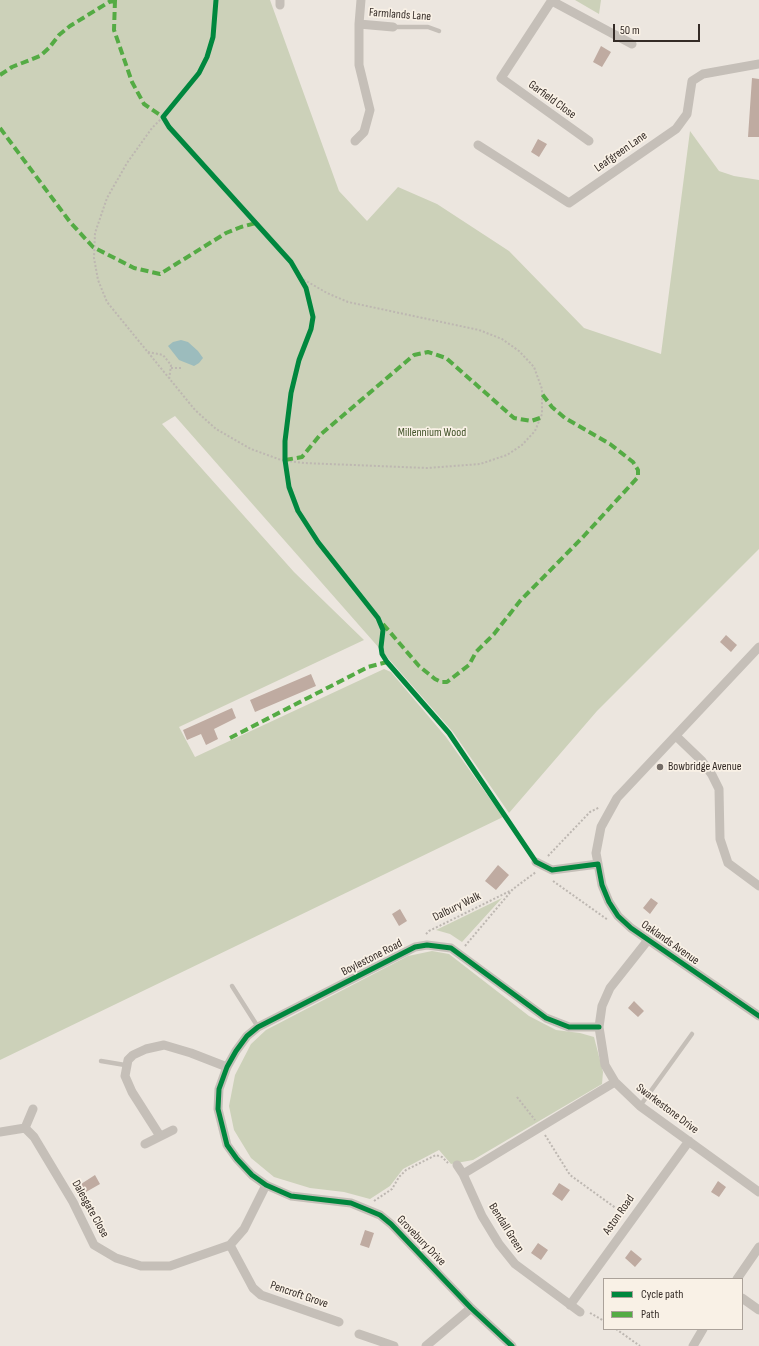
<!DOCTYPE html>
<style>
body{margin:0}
#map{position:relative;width:759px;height:1346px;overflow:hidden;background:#ece6df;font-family:"Sofia Sans Condensed",sans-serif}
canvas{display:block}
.legend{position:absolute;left:603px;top:1278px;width:140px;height:52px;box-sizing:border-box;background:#f9f1e6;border:1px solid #aba29a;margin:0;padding:5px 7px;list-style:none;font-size:12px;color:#352c27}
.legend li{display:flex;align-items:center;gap:8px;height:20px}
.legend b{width:20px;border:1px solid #aba29a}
.scale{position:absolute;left:613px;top:24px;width:87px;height:18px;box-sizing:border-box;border:2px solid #352c27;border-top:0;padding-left:5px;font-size:12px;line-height:14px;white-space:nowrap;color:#352c27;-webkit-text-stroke:3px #f9f1e6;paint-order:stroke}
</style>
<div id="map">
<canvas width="759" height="1346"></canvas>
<ul class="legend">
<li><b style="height:5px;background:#00873e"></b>Cycle path</li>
<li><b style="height:5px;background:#54ab44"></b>Path</li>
</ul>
<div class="scale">50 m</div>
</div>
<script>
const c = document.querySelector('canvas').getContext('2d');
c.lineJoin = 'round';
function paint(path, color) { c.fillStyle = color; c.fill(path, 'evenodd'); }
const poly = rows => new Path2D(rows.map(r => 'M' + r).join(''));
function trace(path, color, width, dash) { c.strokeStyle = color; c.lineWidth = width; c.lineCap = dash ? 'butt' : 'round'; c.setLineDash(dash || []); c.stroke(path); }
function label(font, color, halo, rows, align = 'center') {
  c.font = font + ' "Sofia Sans Condensed",sans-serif'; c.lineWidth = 3.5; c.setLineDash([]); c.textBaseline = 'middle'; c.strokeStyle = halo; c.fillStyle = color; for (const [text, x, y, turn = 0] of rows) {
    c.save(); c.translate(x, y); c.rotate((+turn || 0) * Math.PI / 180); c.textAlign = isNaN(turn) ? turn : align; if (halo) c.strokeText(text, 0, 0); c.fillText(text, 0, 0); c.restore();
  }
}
const green = poly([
 [0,0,270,0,339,191,367,221,398,187,437,204,509,251,584,328,661,354,690,131,719,171,734,176,759,180,759,549,597,711,509,813,453,732,175,416,162,424,294,572,364,640,179,727,195,757,384,669,391,672,446,737,503,817,0,1060],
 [574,0,601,0,599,14,575,0],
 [502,898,462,942,450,934,436,930],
 [432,951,449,954,529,1016,556,1030,580,1033,594,1037,603,1072,602,1084,473,1160,451,1164,439,1150,403,1169,390,1186,370,1199,344,1192,310,1188,274,1177,251,1158,234,1130,229,1106,235,1075,251,1044,266,1030,408,956]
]);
const water = poly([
 [181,340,188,342,198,351,203,358,199,363,194,366,179,360,168,346,173,342]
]);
const building = poly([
 [601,46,611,52,602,67,593,62],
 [752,78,759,79,759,137,748,137],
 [538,139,547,144,539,157,531,152],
 [726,635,737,645,731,652,720,642],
 [311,674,316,686,255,712,250,700],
 [232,708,236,718,214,729,218,739,206,745,201,734,187,740,183,730],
 [498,865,509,875,496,890,485,881],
 [651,898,658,903,650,914,643,908],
 [400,909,407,921,399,926,392,914],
 [634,1001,644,1011,638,1017,628,1008],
 [95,1175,100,1184,86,1192,81,1184],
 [718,1181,726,1187,719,1197,711,1192],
 [559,1183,570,1190,562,1201,552,1194],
 [365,1230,374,1233,369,1248,360,1245],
 [538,1243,548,1250,541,1260,531,1253],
 [631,1250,642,1259,635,1267,625,1258]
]);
const path = poly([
 [163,117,152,128,127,163,107,198,95,233,94,258,98,280,107,302,195,410,216,429,251,449,281,460,304,463,427,468,480,464,507,455,522,445,535,431,542,414,542,389,534,367,519,351,502,339,479,330,348,302,327,293,301,278],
 [148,352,163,355,171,365,169,380],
 [171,368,181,368],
 [548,856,590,812,600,807],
 [553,881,608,920],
 [426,934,429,931,512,890],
 [465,946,513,889,536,872],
 [517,1097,535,1120],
 [545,1135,570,1175,624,1214],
 [374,1201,392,1189,399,1177,406,1170,436,1155,442,1157,448,1163],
 [590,1313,604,1321],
 [616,1329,640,1346]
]);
const lane = poly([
 [393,27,428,27,439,31],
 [232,986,258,1027],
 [101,1061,125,1065],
 [640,1106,692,1034]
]);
const street = poly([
 [280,0,280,5],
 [552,0,501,78,589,141],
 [552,1,632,44],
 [359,24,393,27],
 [355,141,364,132,370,110,359,65,359,24,361,0],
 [478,145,569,203,676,129,687,114,692,81,703,74,759,64],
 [759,647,617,798,601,827,596,853,602,885,609,902,618,916,631,928,759,1016],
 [676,736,702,761,712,775,719,789,720,839,728,863,759,886],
 [536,862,552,870,598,864],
 [648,940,610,988,602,1006,599,1027,605,1065,615,1082,640,1106,759,1192],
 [25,1128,33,1109],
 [0,1132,25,1128,34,1137,73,1202,94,1245,116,1258,141,1266,170,1266,230,1245,244,1229,266,1185],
 [160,1136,132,1092,125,1076,128,1060,133,1055,146,1049,164,1045,191,1053,227,1067],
 [145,1144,173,1130],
 [457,1165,463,1174,482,1216,499,1244,515,1264,580,1312],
 [463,1174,615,1082],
 [230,1245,253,1288,261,1295,339,1322],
 [737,1279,759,1247],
 [742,1298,759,1310],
 [570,1305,689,1141],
 [359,1334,394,1346],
 [426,1346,471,1308],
 [512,1346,471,1308,391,1224,380,1215,351,1203,291,1196,266,1185,252,1175,237,1159,227,1145,218,1109,219,1089,227,1067,236,1051,247,1036,258,1027,415,947,427,945,451,948,546,1018,569,1027,599,1027],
 [693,1346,703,1329]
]);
const quiet = poly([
 [115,0,114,30,132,82,144,104,163,117],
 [0,75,12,67,40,56,49,48,59,35,70,26,109,2,114,1],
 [0,128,70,222,93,247,134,268,160,274,226,233,241,227,256,223],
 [285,460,302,457,320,435,414,355,428,352,446,358,514,418,531,421,540,418],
 [383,624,419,666,435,679,441,682,447,682,469,665,476,652,494,634,520,601,583,537,638,477,638,470,633,462,610,444,565,418,552,407,542,394],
 [230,738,368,667,387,662,389,664]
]);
const cycleway = poly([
 [216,0,213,37,207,57,199,73,163,117,169,127,291,262,306,288,313,317,311,329,299,360,291,393,285,441,285,460,289,487,298,511,318,542,378,618,383,630,381,647,382,654,387,662,449,733,536,862,552,870,598,864,602,885,609,902,618,916,631,928,759,1016],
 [512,1346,471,1308,391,1224,380,1215,351,1203,291,1196,266,1185,252,1175,237,1159,227,1145,218,1109,219,1089,227,1067,236,1051,247,1036,258,1027,415,947,427,945,451,948,546,1018,569,1027,599,1027]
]);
const markers = [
 [660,767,4,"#756d67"]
];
const streetNames = [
 ["Farmlands Lane",400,15,4],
 ["Garfield Close",552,100,36],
 ["Leafgreen Lane",621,152,-35],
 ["Dalbury Walk",457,907,-26],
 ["Oaklands Avenue",670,943,35],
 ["Boylestone Road",372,958,-27],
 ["Swarkestone Drive",667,1109,37],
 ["Dalesgate Close",90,1209,61],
 ["Aston Road",619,1215,-55],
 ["Bendall Green",506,1228,58],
 ["Grovebury Drive",421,1241,46],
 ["Pencroft Grove",299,1295,19]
];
const parkNames = [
 ["Millennium Wood",432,433]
];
const poiNames = [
 ["Bowbridge Avenue",668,767]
];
paint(green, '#ccd1b9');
paint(water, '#9cbcbd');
paint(building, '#bfaba1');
trace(path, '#bdb7b1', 2, [2, 2]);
trace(lane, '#c5bfb8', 4.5);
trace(street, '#c5bfb8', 9);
trace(quiet, '#54ab44', 4, [8, 4]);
trace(cycleway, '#00873e', 5);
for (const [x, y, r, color] of markers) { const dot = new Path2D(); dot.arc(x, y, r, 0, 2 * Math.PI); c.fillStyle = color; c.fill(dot); trace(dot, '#f9f1e6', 1.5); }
label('12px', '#352c27', '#f9f1e6', streetNames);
label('12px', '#43542a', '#f9f1e6', parkNames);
label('12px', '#352c27', '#f9f1e6', poiNames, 'left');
</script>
